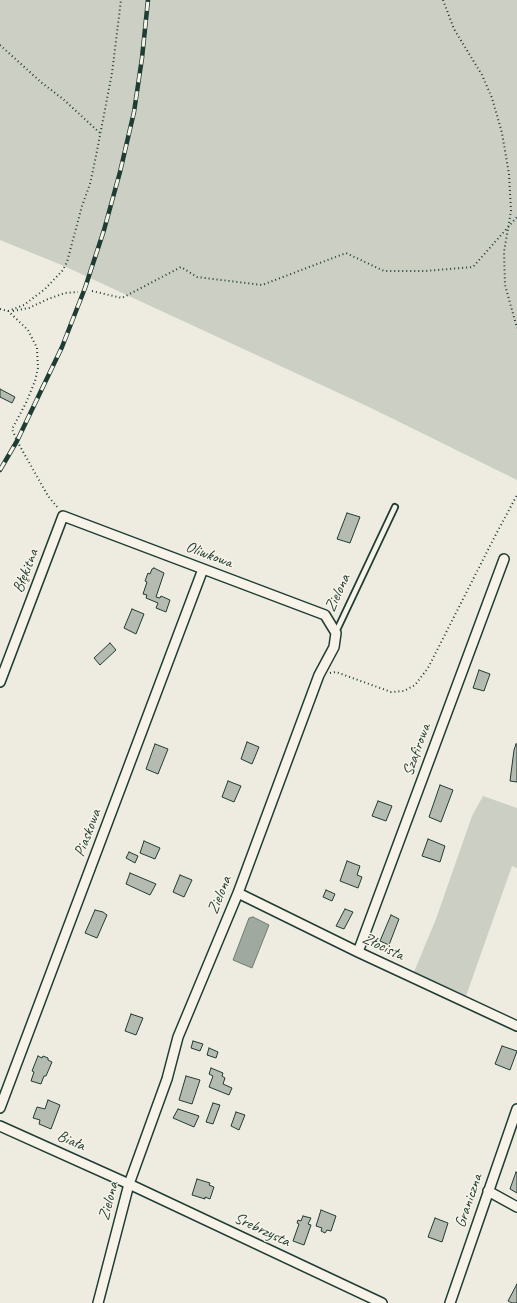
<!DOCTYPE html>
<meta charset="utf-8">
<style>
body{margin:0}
canvas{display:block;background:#eeece1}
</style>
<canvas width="517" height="1303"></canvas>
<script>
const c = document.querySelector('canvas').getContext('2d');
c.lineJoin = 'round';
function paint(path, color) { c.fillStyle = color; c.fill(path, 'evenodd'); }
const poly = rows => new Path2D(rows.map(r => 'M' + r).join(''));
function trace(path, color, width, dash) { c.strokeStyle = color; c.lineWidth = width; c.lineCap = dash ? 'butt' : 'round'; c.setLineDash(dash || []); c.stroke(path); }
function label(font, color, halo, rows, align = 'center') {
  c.font = font + ' Caveat,sans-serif'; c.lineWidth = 3; c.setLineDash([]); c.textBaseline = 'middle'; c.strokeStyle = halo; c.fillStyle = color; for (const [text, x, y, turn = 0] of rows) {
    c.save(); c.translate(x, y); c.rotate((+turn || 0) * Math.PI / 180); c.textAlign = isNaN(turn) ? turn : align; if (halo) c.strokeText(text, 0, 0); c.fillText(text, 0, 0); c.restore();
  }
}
const green = poly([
 [0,0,517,0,517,480,369,407,64,266,0,240],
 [483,796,517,808,517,868,512,866,466,996,414,972,436,919,472,816]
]);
const water = poly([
 [253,917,269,925,252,968,233,960,249,918,253,917]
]);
const building = poly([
 [0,389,15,397,12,403,0,397,0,389],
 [347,513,360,517,350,543,337,539,347,513],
 [154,568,164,573,156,597,160,598,161,596,170,600,166,612,156,608,158,603,146,598,147,595,143,594,147,582,145,581,148,573,150,574,152,569,154,568],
 [132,609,144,614,136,634,124,628,132,609],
 [110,643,116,650,100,665,94,658,110,643],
 [479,670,490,674,484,691,473,688,479,670],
 [247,742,259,747,252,764,241,759,247,742],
 [155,744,168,749,158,774,146,769,155,744],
 [516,744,517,744,517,782,510,781,514,750,516,744],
 [228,781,241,786,234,802,222,797,228,781],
 [440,785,453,790,441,822,429,817,440,785],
 [378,801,392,806,386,821,372,816,378,801],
 [428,839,445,846,440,862,422,856,428,839],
 [144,841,160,848,155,859,140,853,144,841],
 [129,852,138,856,135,863,126,858,129,852],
 [347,861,360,866,357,875,362,877,358,888,340,881,347,861],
 [130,873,156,884,150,895,126,884,130,873],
 [180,875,192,880,184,897,173,892,180,875],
 [326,890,335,894,332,901,323,897,326,890],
 [345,909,353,912,344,929,336,926,345,909],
 [95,910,103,912,107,915,97,938,85,933,95,910],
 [391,915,399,919,389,945,380,941,391,915],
 [131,1014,143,1018,136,1035,125,1031,131,1014],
 [193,1041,203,1044,200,1051,191,1048,193,1041],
 [502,1046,517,1051,510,1070,495,1064,502,1046],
 [209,1048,218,1052,216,1058,207,1055,209,1048],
 [38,1056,42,1058,43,1056,48,1058,48,1060,52,1062,46,1076,44,1076,41,1084,31,1081,34,1072,32,1071,38,1056],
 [211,1068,223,1073,222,1076,225,1078,223,1084,232,1088,229,1095,209,1087,213,1076,209,1074,211,1068],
 [186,1076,200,1080,192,1104,179,1100,186,1076],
 [48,1100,60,1105,51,1129,39,1124,40,1120,33,1118,37,1107,45,1109,48,1100],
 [213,1103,220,1105,213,1124,206,1122,213,1103],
 [178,1109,199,1116,194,1127,173,1118,178,1109],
 [236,1112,245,1115,239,1130,231,1126,236,1112],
 [516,1172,517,1173,517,1193,510,1189,516,1172],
 [197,1179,210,1183,209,1185,214,1187,210,1199,205,1197,205,1199,192,1195,197,1179],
 [321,1210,336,1216,331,1231,327,1230,325,1233,321,1231,322,1228,316,1226,321,1210],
 [303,1216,311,1218,308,1224,311,1225,304,1245,293,1241,299,1224,297,1223,298,1220,301,1221,303,1216],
 [435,1218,448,1223,442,1242,428,1237,435,1218],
 [517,1284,517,1303,512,1303,508,1301,517,1284]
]);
const path = poly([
 [443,0,454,29,482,75,492,98,502,133,509,174,511,211,504,252,505,285,517,328],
 [0,45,42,83,63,99,101,134],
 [92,291,122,298,181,267,197,277,262,285,346,253,384,271,425,271,473,267,517,217],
 [0,309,8,311,28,330,37,348,38,368,35,381,26,403,12,429,17,441,48,496,58,508],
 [8,311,24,305,45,289,63,270,67,262,82,206,90,184,96,156,112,73,121,0],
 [13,311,29,308,48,299,65,293,78,292],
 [330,673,336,672,391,692,404,691,415,685,428,668,493,540,517,495]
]);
const service = poly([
 [336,632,395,507]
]);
const minor = poly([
 [0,682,63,516,325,615,336,633,334,647,319,675,238,893,178,1037,167,1079,129,1184,98,1303],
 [238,893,358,952,517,1026],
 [358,952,504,559],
 [0,1108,203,569],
 [0,1126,129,1184,382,1303],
 [488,1191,517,1207],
 [450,1303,517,1109]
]);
const rail = poly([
 [0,470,17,441,62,347,85,288,104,230,120,172,134,112,142,58,148,0]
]);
const streetNames = [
 ["Oliwkowa",209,555,21],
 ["Błękitna",26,571,-69],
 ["Zielona",338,593,-65],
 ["Szafirowa",417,750,-70],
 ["Piaskowa",88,833,-69],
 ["Zielona",220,895,-68],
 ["Złocista",383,947,25],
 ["Biała",71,1141,24],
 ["Zielona",109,1201,-75],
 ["Graniczna",469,1201,-71],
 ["Srebrzysta",262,1230,25]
];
paint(green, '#cccfc4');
paint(water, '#9fa99f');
trace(water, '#6c7e74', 1);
paint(building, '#b5bbb0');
trace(building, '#1f3d34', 1);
trace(service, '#1f3d34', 8);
trace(minor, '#1f3d34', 12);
trace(path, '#1f3d34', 2, [1, 3]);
trace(service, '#f7f3e8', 4.5);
trace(minor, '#f7f3e8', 9);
trace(rail, '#1f3d34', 4.5);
trace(rail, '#f7f3e8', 3, [9]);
label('16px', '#1f3d34', '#f7f3e8', streetNames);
</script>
